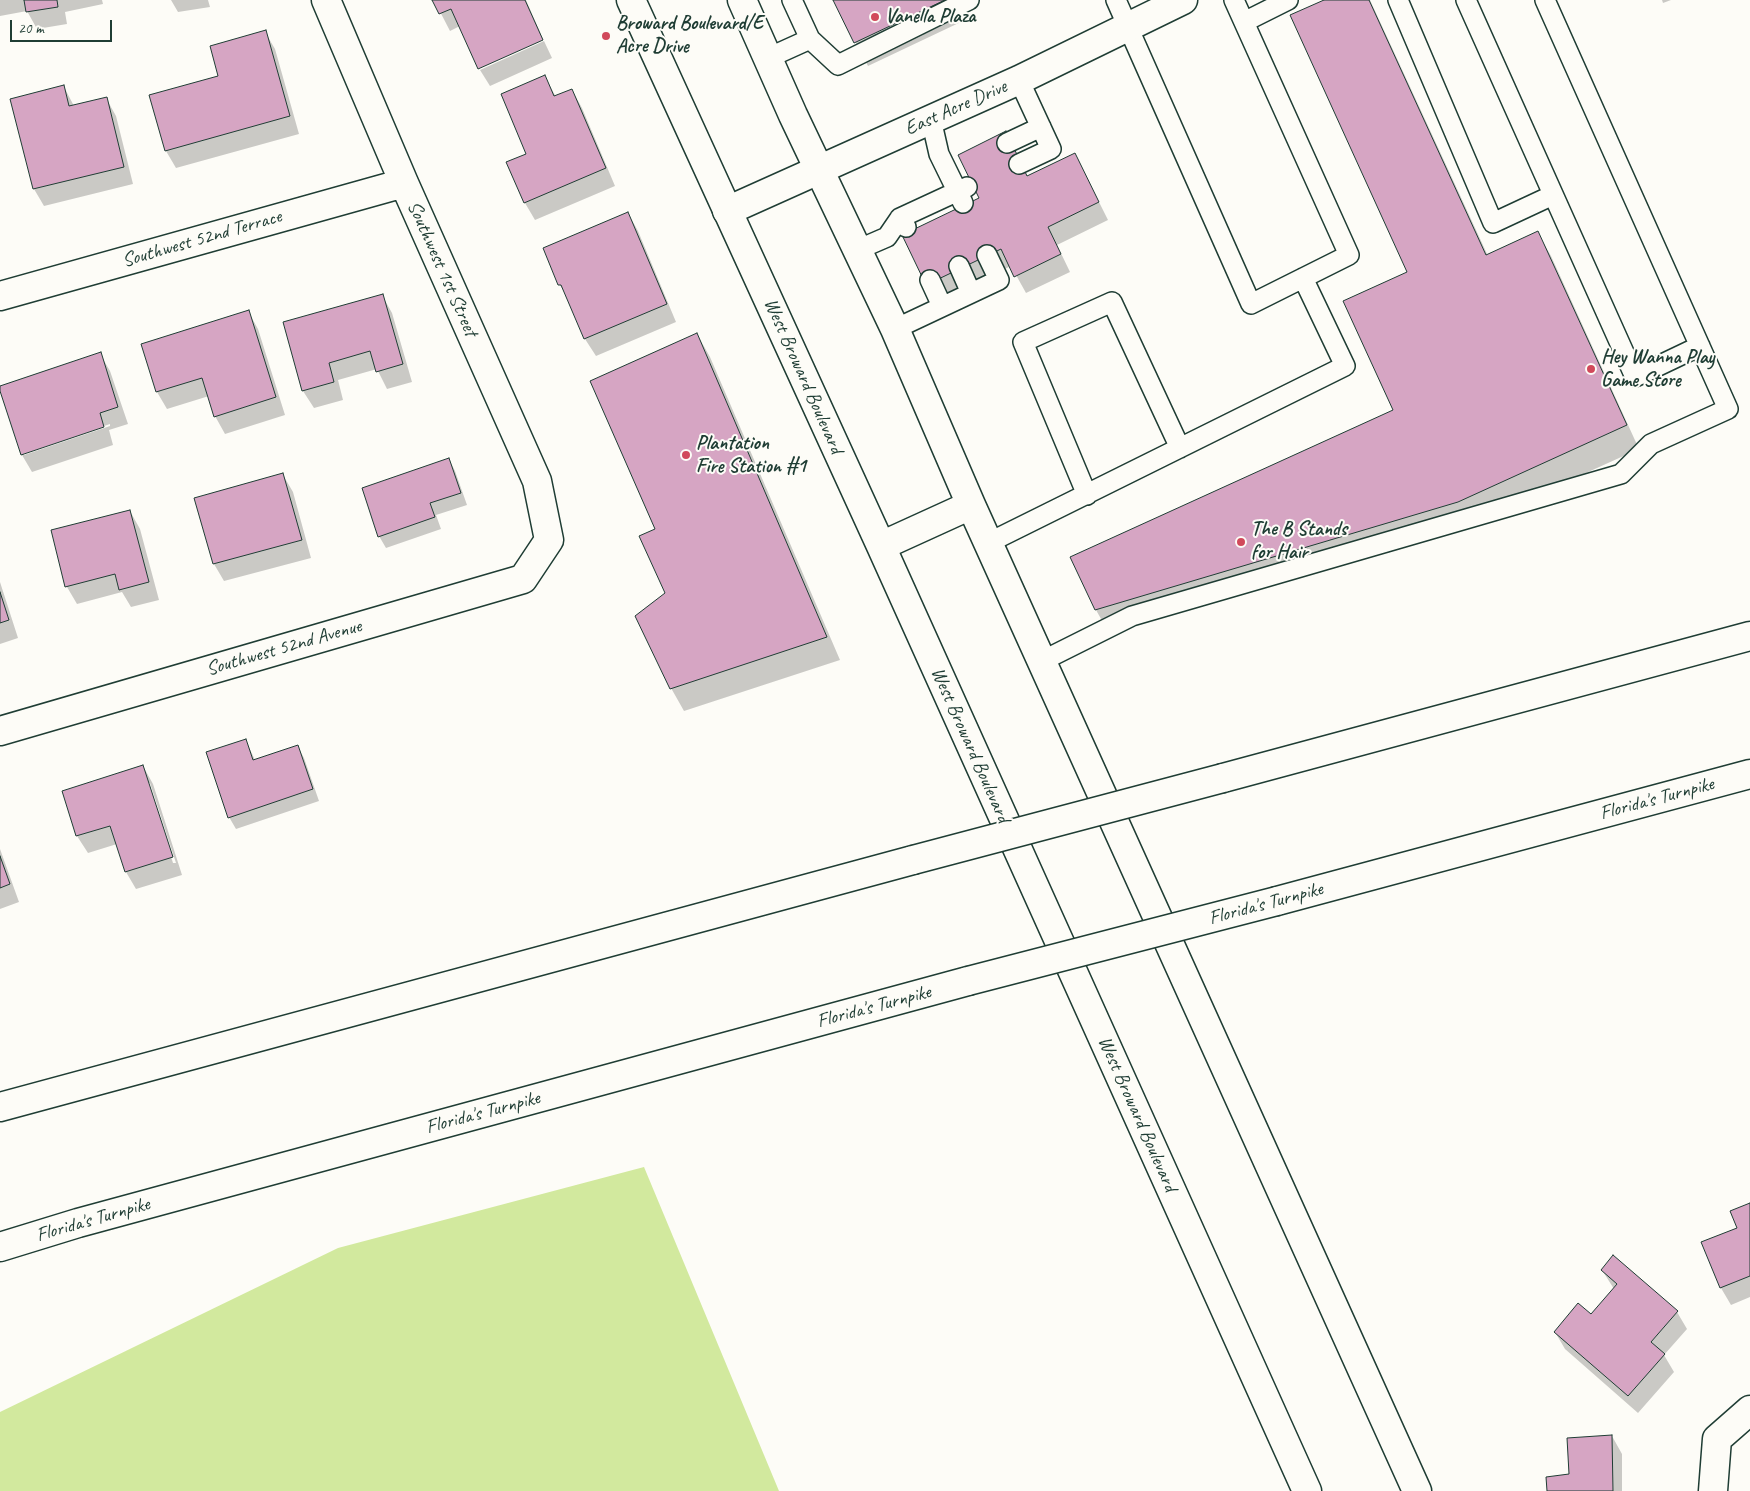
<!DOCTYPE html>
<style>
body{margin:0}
#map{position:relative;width:1750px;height:1491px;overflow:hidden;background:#fdfcf7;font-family:Caveat,sans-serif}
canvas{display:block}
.scale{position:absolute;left:10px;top:20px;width:102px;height:22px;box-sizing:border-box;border:2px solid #1f3d34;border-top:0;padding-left:6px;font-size:15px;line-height:18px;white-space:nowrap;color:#1f3d34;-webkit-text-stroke:4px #fdfcf7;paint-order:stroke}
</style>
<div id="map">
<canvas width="1750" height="1491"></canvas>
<div class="scale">20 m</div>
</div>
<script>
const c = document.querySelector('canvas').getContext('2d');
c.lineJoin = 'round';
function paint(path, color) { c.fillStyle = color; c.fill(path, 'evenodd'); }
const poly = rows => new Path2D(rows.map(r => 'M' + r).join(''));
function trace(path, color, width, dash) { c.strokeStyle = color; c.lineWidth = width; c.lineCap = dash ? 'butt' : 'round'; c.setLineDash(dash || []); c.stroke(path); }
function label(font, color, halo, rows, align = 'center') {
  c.font = font + ' Caveat,sans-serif'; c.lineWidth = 4; c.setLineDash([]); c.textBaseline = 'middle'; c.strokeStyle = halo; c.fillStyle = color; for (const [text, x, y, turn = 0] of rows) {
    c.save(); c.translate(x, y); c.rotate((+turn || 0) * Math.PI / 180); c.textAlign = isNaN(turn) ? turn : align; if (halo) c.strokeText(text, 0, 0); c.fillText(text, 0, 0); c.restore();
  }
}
const green = poly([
 [644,1167,779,1491,0,1491,0,1412,338,1248]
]);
const shadow = poly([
 [0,0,102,0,103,4,65,12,67,24,37,29,27,11,0,16],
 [171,0,208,0,210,7,178,12],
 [434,0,526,0,543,39,479,68,460,26,450,31],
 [834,0,953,0,963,21,868,66],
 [1327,0,1370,0,1488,256,1538,233,1551,256,1639,449,1471,525,1109,633,1096,610,1395,411,1409,272],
 [1662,0,1671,0,1663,3],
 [265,32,275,49,299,134,176,168,166,151,151,96,220,77],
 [544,41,552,58,490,86,480,70],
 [545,77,556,97,572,90,582,108,615,186,535,220,525,203,508,162,528,154],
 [64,87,74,106,106,98,116,116,133,184,44,206,34,189,12,100],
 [1005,133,1028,177,1075,154,1108,220,1057,245,1070,272,1026,293,1011,266,937,302,927,285,980,198],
 [628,213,638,231,676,322,596,356,585,339,570,302,560,285],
 [382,295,392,313,412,382,387,389,377,369,338,380,343,400,314,408,303,391,284,323],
 [248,311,258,329,285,415,225,434,215,416,209,396,167,409,157,392],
 [697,334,710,357,840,660,684,711,671,688,667,593,656,530],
 [100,354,110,371,128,424,109,430,113,445,32,472,22,455,0,387],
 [110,424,110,426,24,455,24,453],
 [449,459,455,471,467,505,436,515,441,529,386,548,379,536],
 [283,475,293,492,311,558,224,581,214,564],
 [130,511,140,529,159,600,131,607,122,592,77,604,67,587,52,531],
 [0,582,18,638,0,644],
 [246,741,255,760,298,747,304,758,319,801,236,829,229,817],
 [143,766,153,784,182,875,136,889,126,872,117,844,88,853,77,836],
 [148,783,150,783,176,863,173,863],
 [0,849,19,902,0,909],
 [1750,1204,1750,1297,1731,1305,1721,1288,1738,1229],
 [1602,1270,1677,1312,1687,1329,1664,1355,1674,1372,1638,1413,1565,1349,1555,1332,1591,1316,1614,1289],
 [1612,1436,1622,1454,1622,1491,1548,1491,1570,1475]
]);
const building = poly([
 [24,0,57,0,58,7,26,12,24,0],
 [432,0,525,0,543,40,478,69,451,9,439,14,432,0],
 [833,0,945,0,854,43,833,0],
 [1324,0,1369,0,1486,255,1538,231,1627,425,1458,502,1095,610,1070,557,1393,410,1343,301,1407,272,1290,15,1324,0],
 [266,30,290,116,165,151,149,95,218,76,210,46,266,30],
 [545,75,554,96,572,89,606,168,524,203,506,162,526,154,501,94,545,75],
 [64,85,69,106,107,97,124,167,33,189,10,99,64,85],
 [1006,131,1027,176,1075,153,1099,202,1048,227,1061,254,1014,277,1001,249,926,285,902,235,979,198,958,155,1006,131],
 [628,212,667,304,584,339,561,285,558,285,543,248,628,212],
 [383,294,403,364,376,372,370,351,329,363,334,382,302,391,283,322,383,294],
 [249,310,276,397,214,417,202,378,156,392,141,344,249,310],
 [697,333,827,637,670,689,635,616,665,593,639,536,655,529,590,381,697,333],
 [101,352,118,407,100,413,104,427,21,455,0,391,0,386,101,352],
 [449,458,461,493,430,503,435,517,378,537,362,488,449,458],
 [283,473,302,540,213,564,194,498,283,473],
 [130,510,149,582,119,590,115,574,65,587,51,530,130,510],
 [0,592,9,620,0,623,0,592],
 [246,739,253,760,298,745,313,789,228,818,206,752,246,739],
 [143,765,173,857,125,872,110,826,76,836,62,791,143,765],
 [0,856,10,884,0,888,0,856],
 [1750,1203,1750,1276,1720,1288,1701,1242,1737,1228,1730,1211,1750,1203],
 [1613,1255,1678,1311,1651,1342,1665,1354,1628,1396,1554,1332,1578,1303,1591,1314,1617,1284,1601,1270,1613,1255],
 [1612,1435,1613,1491,1547,1491,1546,1477,1569,1474,1567,1438,1612,1435]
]);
const lane = poly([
 [1116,0,1251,304,1349,255,1234,0],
 [1398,0,1493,223,1553,195],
 [1466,0,1635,377,1700,346],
 [1244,22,1288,0],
 [810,39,838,65,969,0],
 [768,58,810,39,792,0],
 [931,119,939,154,963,203],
 [1007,143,1041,127],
 [1019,164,1051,149,1019,80],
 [906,227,900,218,967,187],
 [857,250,887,237,900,218],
 [959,266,971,293],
 [930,280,942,306],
 [895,329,999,280,987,255],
 [1087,495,1023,342,1112,302,1180,448],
 [988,543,1345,366,1303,278],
 [1042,661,1132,616,1621,474,1651,444,1728,409,1545,0]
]);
const street = poly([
 [0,296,404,183],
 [0,731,523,579,549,540,537,481,404,183,326,0],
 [1713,1491,1717,1439,1750,1410]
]);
const secondary = poly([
 [727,211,1019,80,1183,0]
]);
const primary = poly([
 [631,0,881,546,1307,1491],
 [742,0,793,115,895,329,971,505,1417,1491],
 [881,546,971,505]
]);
const highway = poly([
 [1223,778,1750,636],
 [1277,901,1750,774],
 [0,1107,913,860],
 [0,1247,78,1223,968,981]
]);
const highwayBridge = poly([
 [913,860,1223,778],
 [968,981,1277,901]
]);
const markers = [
 [875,17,5,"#d1495b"],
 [606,36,5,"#d1495b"],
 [1591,369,5,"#d1495b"],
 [686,455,5,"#d1495b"],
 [1241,542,5,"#d1495b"]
];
const poiNames = [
 ["Vanella Plaza",885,17],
 ["Broward Boulevard/E",616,24],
 ["Acre Drive",616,47],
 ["Hey Wanna Play",1601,358],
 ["Game Store",1601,381],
 ["Plantation",696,444],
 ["Fire Station #1",696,467],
 ["The B Stands",1251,530],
 ["for Hair",1251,553]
];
const streetNames = [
 ["East Acre Drive",956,108,-24],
 ["Southwest 52nd Terrace",202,239,-16],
 ["Southwest 1st Street",442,269,66],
 ["West Broward Boulevard",803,376,66],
 ["Southwest 52nd Avenue",284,648,-16],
 ["West Broward Boulevard",970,745,66],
 ["Florida's Turnpike",1657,799,-15],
 ["Florida's Turnpike",1266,904,-15],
 ["Florida's Turnpike",874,1007,-15],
 ["Florida's Turnpike",483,1113,-15],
 ["West Broward Boulevard",1137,1114,66],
 ["Florida's Turnpike",93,1220,-16]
];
paint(green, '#d2e99e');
paint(shadow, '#0003');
paint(building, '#d6a5c3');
trace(building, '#1f3d34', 1);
trace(lane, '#1f3d34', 22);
trace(street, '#1f3d34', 31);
trace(secondary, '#1f3d34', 31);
trace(primary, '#1f3d34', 31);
trace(highway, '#1f3d34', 31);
trace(lane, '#fdfcf7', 19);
trace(street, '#fdfcf7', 28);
trace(secondary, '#fdfcf7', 28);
trace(primary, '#fdfcf7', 28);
trace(highway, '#fdfcf7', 28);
trace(highwayBridge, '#1f3d34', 31, []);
trace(highwayBridge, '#fdfcf7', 28);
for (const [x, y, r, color] of markers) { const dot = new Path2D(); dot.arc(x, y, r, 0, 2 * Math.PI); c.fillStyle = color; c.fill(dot); trace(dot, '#fdfcf7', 2); }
label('bold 20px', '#1f3d34', '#fdfcf7', poiNames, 'left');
label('20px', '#1f3d34', '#fdfcf7', streetNames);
</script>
